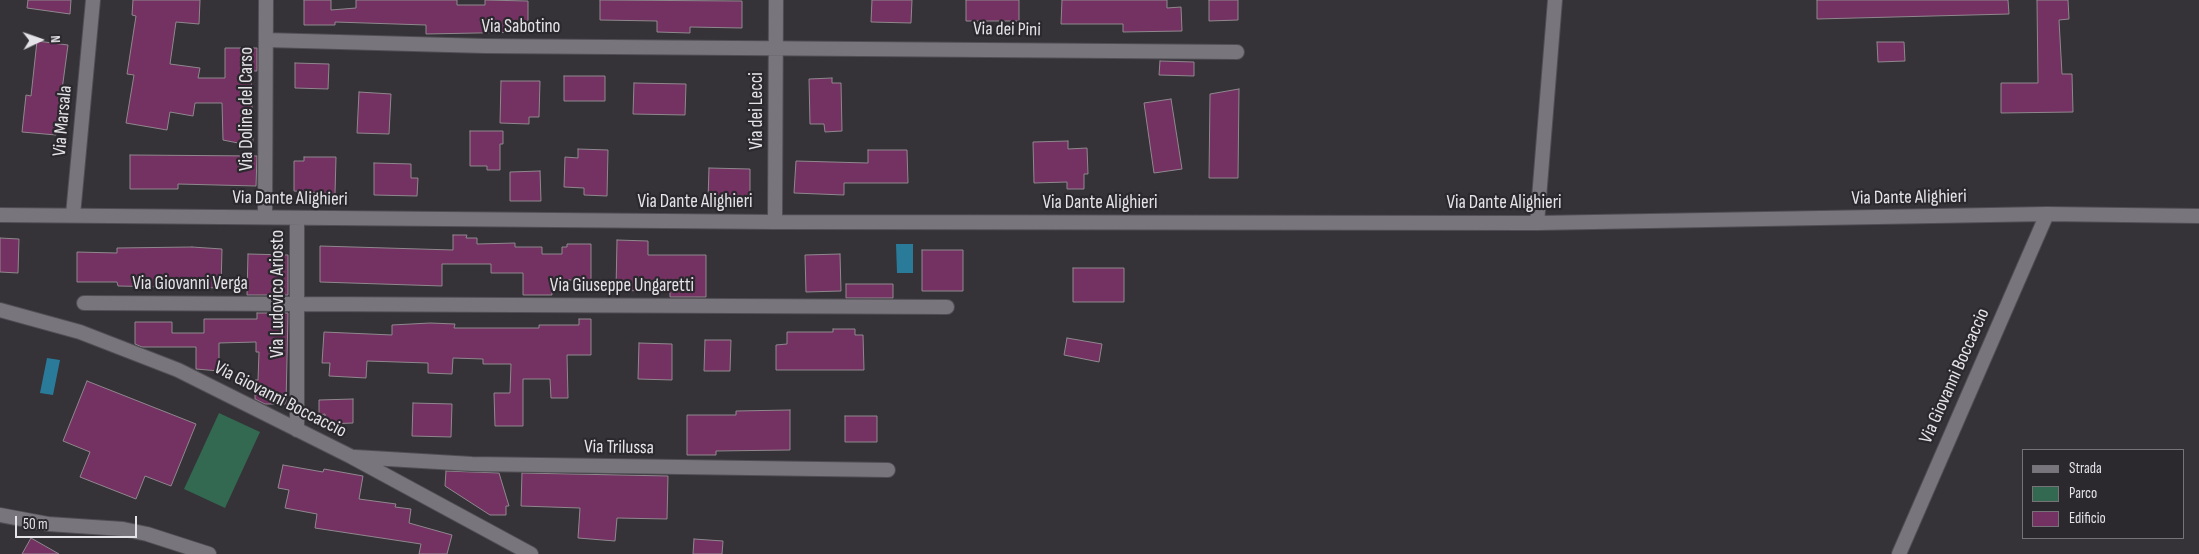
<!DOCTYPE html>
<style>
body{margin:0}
#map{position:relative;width:2199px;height:554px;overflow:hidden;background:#353238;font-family:"Sofia Sans Condensed",sans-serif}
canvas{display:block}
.legend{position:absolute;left:2022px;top:449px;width:162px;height:90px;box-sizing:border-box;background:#2b282e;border:1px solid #757378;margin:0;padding:6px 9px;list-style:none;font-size:15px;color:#e4e3e7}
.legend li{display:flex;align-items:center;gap:10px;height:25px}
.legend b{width:25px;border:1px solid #757378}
.north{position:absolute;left:15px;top:15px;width:50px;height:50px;-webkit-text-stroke:4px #2b282e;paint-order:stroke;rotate:87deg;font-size:14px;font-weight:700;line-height:20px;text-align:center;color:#e4e3e7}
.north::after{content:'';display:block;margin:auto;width:18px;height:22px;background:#e4e3e7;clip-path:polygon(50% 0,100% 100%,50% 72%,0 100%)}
.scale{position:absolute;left:15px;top:516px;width:122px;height:22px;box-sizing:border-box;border:2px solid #e4e3e7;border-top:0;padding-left:6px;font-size:15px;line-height:18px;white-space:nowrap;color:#e4e3e7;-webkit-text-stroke:4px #2b282e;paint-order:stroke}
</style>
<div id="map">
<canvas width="2199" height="554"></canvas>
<ul class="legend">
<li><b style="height:6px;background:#78757c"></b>Strada</li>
<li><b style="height:14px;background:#326950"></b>Parco</li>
<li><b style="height:14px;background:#743263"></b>Edificio</li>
</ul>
<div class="north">N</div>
<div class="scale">50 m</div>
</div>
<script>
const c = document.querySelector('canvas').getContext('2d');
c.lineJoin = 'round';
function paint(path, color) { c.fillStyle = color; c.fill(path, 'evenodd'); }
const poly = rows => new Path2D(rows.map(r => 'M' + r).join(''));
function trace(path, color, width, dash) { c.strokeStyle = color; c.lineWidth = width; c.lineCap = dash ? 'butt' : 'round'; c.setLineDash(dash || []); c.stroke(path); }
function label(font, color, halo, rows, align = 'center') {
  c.font = font + ' "Sofia Sans Condensed",sans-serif'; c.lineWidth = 4.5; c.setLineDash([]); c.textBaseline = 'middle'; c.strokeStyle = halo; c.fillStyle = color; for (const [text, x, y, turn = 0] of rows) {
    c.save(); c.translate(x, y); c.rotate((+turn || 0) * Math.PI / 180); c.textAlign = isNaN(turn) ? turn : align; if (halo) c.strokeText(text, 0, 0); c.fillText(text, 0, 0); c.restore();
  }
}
const green = poly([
 [219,413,260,432,225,508,184,489]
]);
const water = poly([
 [896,244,913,244,913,273,897,273],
 [47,358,60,360,53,395,40,393]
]);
const building = poly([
 [28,0,71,0,70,14,27,8,28,0],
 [133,0,200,0,199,24,176,22,170,64,200,68,198,78,225,78,225,48,257,48,257,71,251,71,253,146,223,140,222,103,195,103,193,116,170,112,167,130,126,123,134,75,127,74,136,16,132,15,133,0],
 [304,0,331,0,331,10,356,8,356,0,457,0,457,5,485,5,485,0,528,1,528,32,426,34,426,25,335,22,335,25,304,25,304,0],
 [600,0,742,1,742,28,690,27,690,33,657,32,657,21,600,20,600,0],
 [872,0,912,0,911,23,871,22,872,0],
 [966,0,1019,0,1019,21,966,21,966,0],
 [1062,0,1167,0,1167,8,1181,7,1182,31,1123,32,1123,24,1061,24,1062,0],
 [1209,0,1238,0,1238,20,1209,21,1209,0],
 [1817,0,2008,0,2009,14,1817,19,1817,0],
 [2037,0,2068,0,2069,19,2059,20,2062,74,2072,74,2073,112,2001,113,2001,83,2038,83,2037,0],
 [37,41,68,45,56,135,22,132,26,95,31,96,37,41],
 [1877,42,1904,42,1905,61,1878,62,1877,42],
 [1160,61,1194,62,1194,76,1159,75,1160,61],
 [295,63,329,64,328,89,295,88,295,63],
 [564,76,605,76,605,101,564,101,564,76],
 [832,78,832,83,841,83,842,131,825,132,824,124,810,124,809,79,832,78],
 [501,81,540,81,539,117,529,117,529,124,500,123,501,81],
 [634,83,686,84,685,115,633,114,634,83],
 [1239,89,1238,178,1209,178,1210,94,1239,89],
 [359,92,391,94,389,134,357,133,359,92],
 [1171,99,1182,169,1154,173,1144,103,1171,99],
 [470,131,503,131,503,144,500,144,500,170,487,170,487,166,470,166,470,131],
 [1068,141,1068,149,1087,148,1088,174,1084,174,1084,189,1067,189,1067,182,1034,183,1033,142,1068,141],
 [578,149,608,150,607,196,584,195,584,188,564,187,565,157,578,158,578,149],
 [868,150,907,150,908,183,844,183,844,195,794,193,796,161,868,163,868,150],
 [130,155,257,156,256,186,178,184,178,189,130,189,130,155],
 [304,157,336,157,335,194,294,191,294,161,304,161,304,157],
 [374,163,411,164,411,178,418,178,417,196,374,195,374,163],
 [709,168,750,169,750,202,708,201,709,168],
 [540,171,541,201,510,201,510,172,540,171],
 [453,235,467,235,466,238,477,238,477,244,515,243,515,247,542,247,542,254,562,254,562,247,567,247,567,244,591,244,591,280,551,280,552,295,523,295,523,273,491,273,491,264,442,264,442,286,320,282,320,246,453,250,453,235],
 [0,238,19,239,18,273,0,272,0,238],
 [617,240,648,241,648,255,706,255,706,297,670,297,670,292,616,290,617,240],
 [192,247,222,249,221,288,118,286,117,282,77,282,77,252,117,253,117,248,192,247],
 [922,250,963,250,963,291,922,291,922,250],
 [248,254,288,255,288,295,247,295,248,254],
 [840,254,841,291,806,292,805,255,840,254],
 [1073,268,1124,268,1124,302,1073,302,1073,268],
 [846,284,893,284,893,298,846,298,846,284],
 [257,313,288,313,286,404,265,404,255,399,255,380,258,380,259,352,256,352,256,342,219,343,219,371,196,369,196,347,142,347,135,344,135,322,172,322,172,333,204,333,204,319,257,319,257,313],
 [579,319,591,319,591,355,567,355,568,398,551,398,550,379,523,379,523,426,495,426,494,393,510,393,511,364,483,364,483,359,453,358,452,374,428,373,428,363,367,361,366,378,329,376,330,363,322,363,324,332,392,335,392,325,430,323,455,324,454,328,539,328,539,325,579,325,579,319],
 [833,329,855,329,855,335,863,335,864,370,776,370,776,345,787,344,787,332,833,332,833,329],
 [1067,338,1102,344,1099,362,1064,355,1067,338],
 [705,340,731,340,730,371,704,371,705,340],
 [639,343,672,344,672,380,638,379,639,343],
 [87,381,196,424,171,486,145,476,136,499,80,477,90,452,63,441,87,381],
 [353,399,353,423,325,424,325,414,319,415,319,400,353,399],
 [413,403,452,404,451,437,412,436,413,403],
 [790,410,790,450,716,451,716,455,687,455,687,415,736,415,736,411,790,410],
 [845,416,877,416,877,442,845,442,845,416],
 [283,465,323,472,324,469,363,476,359,499,396,504,395,507,411,509,409,523,452,535,447,554,419,554,421,544,315,528,317,514,285,508,289,490,278,488,283,465],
 [446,471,499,473,509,506,506,506,506,515,490,515,445,486,446,471],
 [522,473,668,476,667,519,617,518,615,541,578,538,580,508,521,506,522,473],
 [31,538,59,554,22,554,31,538],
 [694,539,723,541,722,554,693,554,694,539]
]);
const street = poly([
 [266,40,485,46,1237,52],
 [0,215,775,222,1537,223,2047,214,2199,216],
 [73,215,93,0],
 [265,217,266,0],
 [775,222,776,0],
 [1537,223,1555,0],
 [84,303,947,307],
 [0,310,80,332,178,370,350,456,531,554],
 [297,430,297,218],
 [355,457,472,464,888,470],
 [0,515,48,524,123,529,147,534,209,554],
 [1899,554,2047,214]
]);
const streetNames = [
 ["Via Sabotino",521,27],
 ["Via dei Pini",1007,30,1],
 ["Via Doline del Carso",247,109,-90],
 ["Via dei Lecci",757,111,-90],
 ["Via Marsala",63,121,-85],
 ["Via Dante Alighieri",1909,198,-1],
 ["Via Dante Alighieri",290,199,1],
 ["Via Dante Alighieri",695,202],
 ["Via Dante Alighieri",1100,203],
 ["Via Dante Alighieri",1504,203],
 ["Via Giovanni Verga",190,284],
 ["Via Giuseppe Ungaretti",622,286],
 ["Via Ludovico Ariosto",278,294,-90],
 ["Via Giovanni Boccaccio",1955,376,-66],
 ["Via Giovanni Boccaccio",280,400,27],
 ["Via Trilussa",619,448,1]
];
paint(green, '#326950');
paint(water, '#2a7b9a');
paint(building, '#743263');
trace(building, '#8f888d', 1);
trace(street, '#504e54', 16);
trace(street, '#78757c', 14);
label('19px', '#e4e3e7', '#2b282e', streetNames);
</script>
